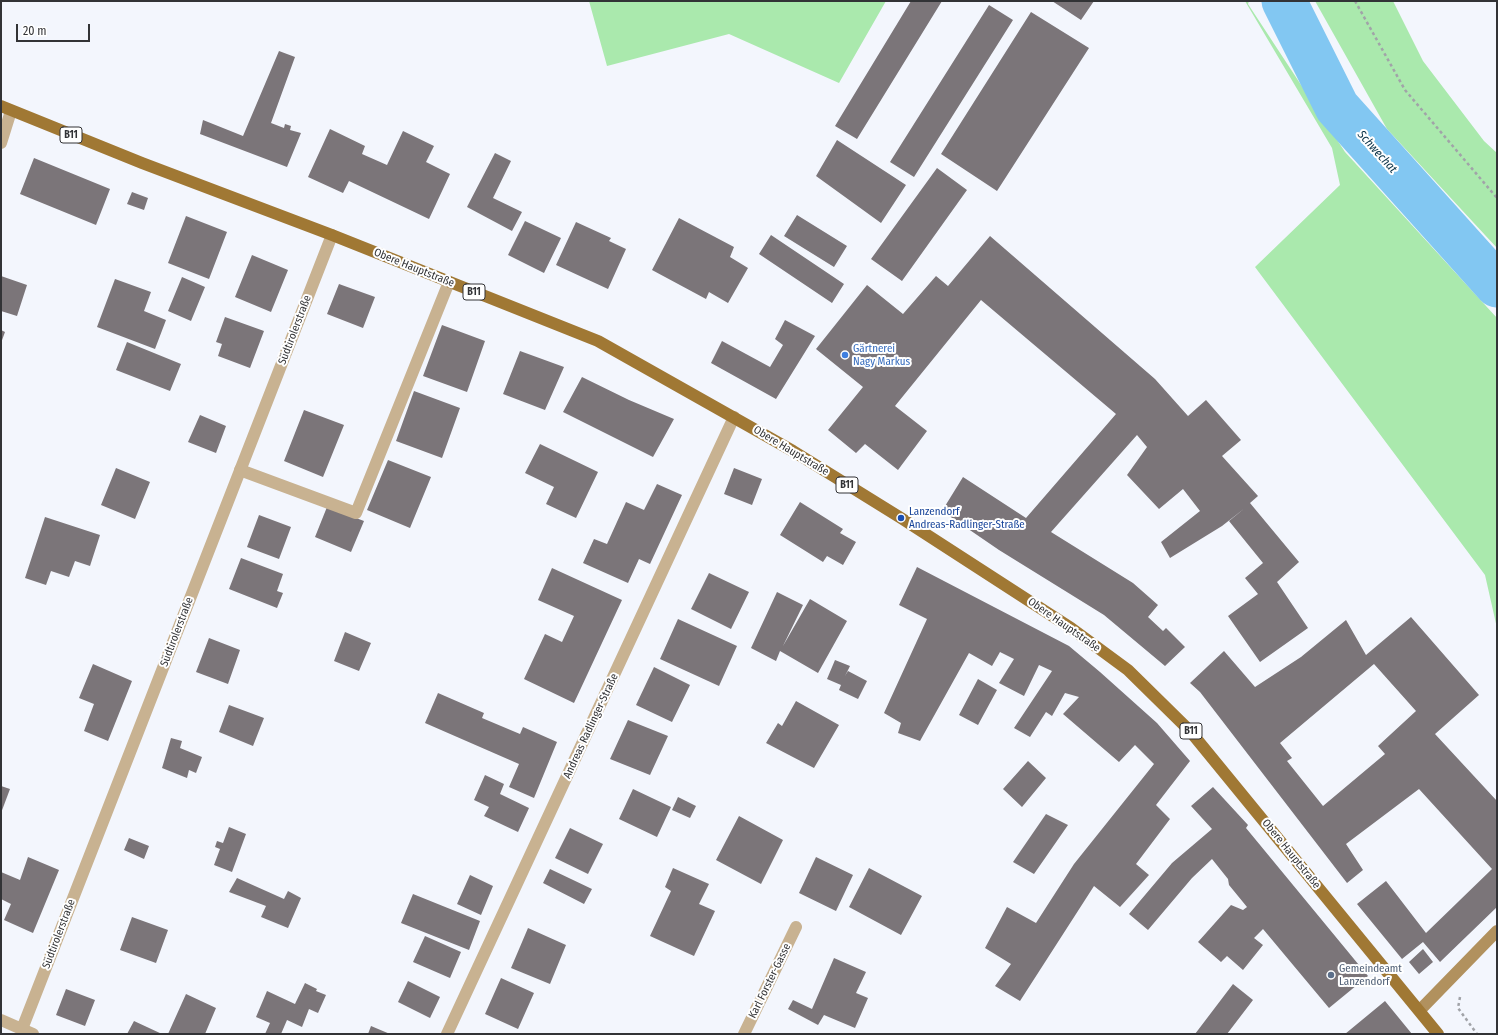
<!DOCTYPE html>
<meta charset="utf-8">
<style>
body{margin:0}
#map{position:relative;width:1498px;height:1035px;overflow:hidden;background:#f3f6fd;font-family:"Fira Sans Condensed",sans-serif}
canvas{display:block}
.frame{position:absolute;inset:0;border:2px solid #323336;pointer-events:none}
.scale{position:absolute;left:16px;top:24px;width:74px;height:18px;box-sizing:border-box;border:2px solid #323336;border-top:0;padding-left:5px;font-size:12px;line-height:14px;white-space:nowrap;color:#323336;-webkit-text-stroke:3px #fff;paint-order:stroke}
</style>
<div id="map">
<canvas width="1498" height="1035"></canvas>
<div class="frame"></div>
<div class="scale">20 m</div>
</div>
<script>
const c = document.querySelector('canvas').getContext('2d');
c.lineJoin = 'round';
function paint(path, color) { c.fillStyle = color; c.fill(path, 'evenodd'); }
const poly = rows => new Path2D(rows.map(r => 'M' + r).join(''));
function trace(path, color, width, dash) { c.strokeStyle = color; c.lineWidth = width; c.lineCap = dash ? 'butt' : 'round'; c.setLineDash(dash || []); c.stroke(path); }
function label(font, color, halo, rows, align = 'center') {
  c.font = font + ' "Fira Sans Condensed",sans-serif'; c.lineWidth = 4; c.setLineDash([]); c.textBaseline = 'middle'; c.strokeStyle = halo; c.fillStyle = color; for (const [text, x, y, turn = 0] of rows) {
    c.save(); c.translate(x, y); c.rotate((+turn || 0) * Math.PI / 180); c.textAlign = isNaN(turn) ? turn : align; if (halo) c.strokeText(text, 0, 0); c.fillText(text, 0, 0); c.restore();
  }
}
const green = poly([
 [589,1,886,1,839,83,729,34,607,66],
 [1245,1,1249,1,1248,4,1345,152,1497,318,1497,628,1485,575,1255,267,1340,185,1332,148],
 [1315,1,1393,1,1423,61,1484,141,1497,153,1497,248,1387,129]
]);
const river = poly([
 [1284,1,1337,107,1497,285]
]);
const building = poly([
 [911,1,942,1,857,139,835,126],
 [1052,1,1094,1,1081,20],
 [989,5,1013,20,914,177,890,162],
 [1031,12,1089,48,997,191,941,154],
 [279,51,295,57,271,123,284,128,285,124,291,126,290,130,301,133,287,167,200,134,203,120,243,136],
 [330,129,365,146,362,154,387,165,403,131,434,146,426,162,450,174,429,219,349,181,343,193,308,177],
 [837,140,906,185,881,223,816,176],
 [495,153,511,161,493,198,522,212,512,231,467,207],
 [34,158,110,189,96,225,20,194],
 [937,168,967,190,902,281,871,259],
 [132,192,148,198,144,210,127,204],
 [797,215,847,246,834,267,784,236],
 [186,216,227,232,209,279,168,263],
 [679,218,734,247,730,257,748,268,728,303,709,292,706,299,652,270],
 [525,221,561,238,544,273,508,255],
 [576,222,611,238,609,241,626,249,608,289,556,265],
 [771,235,844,284,832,303,759,254],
 [990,236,1155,379,1188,416,1206,400,1241,440,1222,456,1258,496,1250,503,1299,562,1277,582,1308,628,1260,662,1228,616,1258,594,1245,578,1263,563,1229,521,1245,508,1222,526,1170,558,1161,542,1200,511,1183,489,1159,509,1127,475,1147,447,1137,435,1051,532,1133,583,1158,605,1148,617,1163,631,1166,628,1185,647,1165,666,1104,615,999,550,942,511,963,477,1026,518,1116,414,981,300,895,406,927,431,898,470,865,444,856,453,828,430,863,387,816,349,867,285,903,314,936,276,948,286],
 [252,255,288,270,271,312,235,297],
 [1,276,27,285,17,316,1,311],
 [182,277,205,287,191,321,168,311],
 [115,279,151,292,144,311,166,320,155,349,97,327],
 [339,284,375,297,363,328,327,314],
 [225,317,264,331,250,368,218,356,222,344,216,342],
 [785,320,815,336,776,399,711,363,722,341,770,367,783,345,775,339],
 [442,325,485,341,467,392,423,376],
 [1,330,5,332,1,343],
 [127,342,181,364,170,391,116,370],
 [520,351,564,367,545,410,503,394],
 [582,377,629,400,674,419,653,457,563,412],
 [414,391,460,408,442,458,396,441],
 [304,410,344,425,323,477,284,461],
 [200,415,226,426,216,453,188,442],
 [540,444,598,472,576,518,546,504,554,487,525,473],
 [388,460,431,477,410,528,367,510],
 [116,468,150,482,135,519,101,505],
 [734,468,762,479,752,505,724,494],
 [657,484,682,495,650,564,639,559,628,583,583,563,594,539,607,544,626,502,644,510],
 [800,502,843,529,840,533,856,542,843,565,827,556,823,562,780,535],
 [327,507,364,521,351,552,315,537],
 [259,515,291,527,279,559,247,547],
 [45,517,100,535,90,566,75,561,69,577,51,571,46,585,25,578],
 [241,558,283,574,277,591,283,593,277,608,229,589],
 [917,567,1069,646,1100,672,1157,723,1190,761,1156,805,1170,819,1136,864,1149,875,1120,907,1094,886,1020,1001,995,986,1011,964,985,948,1007,907,1036,923,1074,864,1154,764,1135,745,1119,762,1063,714,1079,697,1065,693,1052,716,1046,712,1030,737,1014,728,1052,671,1039,665,1024,696,999,683,1014,659,1000,652,992,666,969,653,920,741,898,733,901,723,884,713,927,619,899,605],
 [552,568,622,600,574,703,524,679,545,634,562,642,574,616,538,600],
 [709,573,749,592,731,629,691,609],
 [777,592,803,605,783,646,810,599,847,621,818,673,780,651,776,661,751,648],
 [1411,617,1479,695,1435,734,1497,801,1497,907,1440,962,1423,942,1402,959,1357,904,1386,881,1426,933,1492,869,1419,789,1346,844,1363,870,1347,883,1200,692,1190,683,1224,651,1255,687,1301,657,1346,620,1366,655],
 [1374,664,1416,711,1378,746,1385,754,1323,806,1287,761,1292,758,1280,743],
 [678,619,737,646,719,686,660,659],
 [345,632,371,643,359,671,334,661],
 [209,638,240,650,228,684,196,672],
 [835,660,850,666,845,676,848,671,867,681,858,699,839,690,841,685,827,679],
 [93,664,132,681,108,741,84,731,94,704,79,698],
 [654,667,690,685,672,722,636,705],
 [978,679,997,690,978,725,959,715],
 [438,693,484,713,482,718,520,734,523,727,557,742,534,798,509,787,519,764,425,723],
 [796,701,839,725,814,768,766,743,778,723,782,726],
 [229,705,264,718,253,746,219,732],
 [628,720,668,736,650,775,610,759],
 [171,738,182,741,180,748,202,757,196,773,189,770,187,778,162,768],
 [1028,761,1046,778,1022,807,1003,789],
 [485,775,504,784,500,794,529,808,518,832,484,816,489,807,474,800],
 [1,786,10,789,1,813],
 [1213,787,1248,825,1246,828,1368,976,1329,1008,1263,929,1254,938,1263,945,1243,970,1227,956,1221,962,1198,942,1231,905,1243,910,1247,907,1229,885,1228,879,1212,859,1192,878,1148,930,1129,914,1172,863,1212,829,1191,806],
 [633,789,671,807,657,837,619,819],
 [678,797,696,806,690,818,672,810],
 [1046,814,1068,825,1034,874,1013,862],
 [739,816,783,840,761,884,716,860],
 [229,827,246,834,232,872,214,865,220,849,215,847,217,841,223,843],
 [570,828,603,844,588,874,555,858],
 [129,838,149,846,144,859,124,850],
 [28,857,59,870,33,933,4,920,11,904,1,899,1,872,20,880],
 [816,857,853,875,836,911,799,893],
 [673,868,709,884,699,904,715,911,694,956,650,936,671,891,665,887],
 [869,868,922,896,901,935,849,907],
 [550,869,592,889,584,904,543,883],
 [470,875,493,886,481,915,457,904],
 [237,878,284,899,288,891,301,898,288,928,261,917,266,906,229,892],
 [413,894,480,921,469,950,401,923],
 [132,917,168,930,156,963,120,950],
 [528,928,566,945,550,984,511,968],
 [425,936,461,952,450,978,413,962],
 [1423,949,1433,962,1419,974,1409,962],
 [834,958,866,972,856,993,868,998,855,1028,824,1015,818,1025,788,1009,793,1000,812,1009],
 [501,978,534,993,518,1029,485,1014],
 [408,981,440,997,430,1018,398,1002],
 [305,983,317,989,316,991,326,995,318,1013,309,1009,302,1027,287,1020,281,1034,265,1034,270,1023,256,1017,267,991,295,1004],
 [1233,984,1253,1000,1227,1034,1195,1034],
 [66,989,95,1000,85,1026,56,1015],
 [186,994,216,1008,205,1034,168,1034],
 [1385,1001,1412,1034,1345,1034],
 [134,1021,162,1034,127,1034],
 [371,1026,390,1034,368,1034]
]);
const path = poly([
 [1355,1,1405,90,1497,198],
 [1460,997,1458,1008,1477,1034]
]);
const lane = poly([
 [240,470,356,513,449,282]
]);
const street = poly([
 [1,143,11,111],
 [1,1020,33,1034],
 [22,1029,332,235],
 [447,1034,734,417],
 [744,1034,796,927]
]);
const secondary = poly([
 [1420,1010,1497,931]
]);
const primary = poly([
 [1,106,142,163,332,235,598,341,793,451,901,518,1071,628,1128,670,1190,731,1438,1034]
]);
const markers = [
 [845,355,4,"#3f7fe0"],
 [901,518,4,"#1a4fb4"],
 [1331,975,4,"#5c6f8a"]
];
const shields = [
 [71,135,22],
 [474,292,22],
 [847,485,22],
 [1191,731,22]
];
const shieldNames = [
 ["B11",71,135],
 ["B11",474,292],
 ["B11",847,485],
 ["B11",1191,731]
];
const streetNames = [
 ["Obere Hauptstraße",414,268,22],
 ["Südtirolerstraße",295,330,-69],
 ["Obere Hauptstraße",791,451,31],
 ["Obere Hauptstraße",1064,625,35],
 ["Südtirolerstraße",177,632,-69],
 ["Andreas Radlinger-Straße",591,726,-65],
 ["Obere Hauptstraße",1291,854,51],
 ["Südtirolerstraße",59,934,-69],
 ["Karl Forster-Gasse",770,981,-64]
];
const shopNames = [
 ["Gärtnerei",853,349],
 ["Nagy Markus",853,362]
];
const transitNames = [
 ["Lanzendorf",909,512],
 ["Andreas-Radlinger-Straße",909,525]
];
const serviceNames = [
 ["Gemeindeamt",1339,969],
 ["Lanzendorf",1339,982]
];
const waterNames = [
 ["Schwechat",1377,152,48]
];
paint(green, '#aae9ad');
trace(river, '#82c7f2', 45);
paint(building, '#7b7579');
trace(path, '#a1a3a8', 2.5, [3, 3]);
trace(lane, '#c8b291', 12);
trace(street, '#c8b291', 12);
trace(secondary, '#b1915e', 12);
trace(primary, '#a07834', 12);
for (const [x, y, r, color] of markers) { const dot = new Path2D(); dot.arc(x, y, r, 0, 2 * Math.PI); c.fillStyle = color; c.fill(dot); trace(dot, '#fff', 1.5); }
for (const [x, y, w] of shields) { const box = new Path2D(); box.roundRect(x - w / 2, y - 8, w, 16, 3); c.fillStyle = '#fff'; c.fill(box); trace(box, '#323336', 1); }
label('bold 10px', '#323336', null, shieldNames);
label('11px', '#323336', '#fff', streetNames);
label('11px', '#366cbe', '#fff', shopNames, 'left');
label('11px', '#164399', '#fff', transitNames, 'left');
label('11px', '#4e5e75', '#fff', serviceNames, 'left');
label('italic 12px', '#083146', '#fff', waterNames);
</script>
